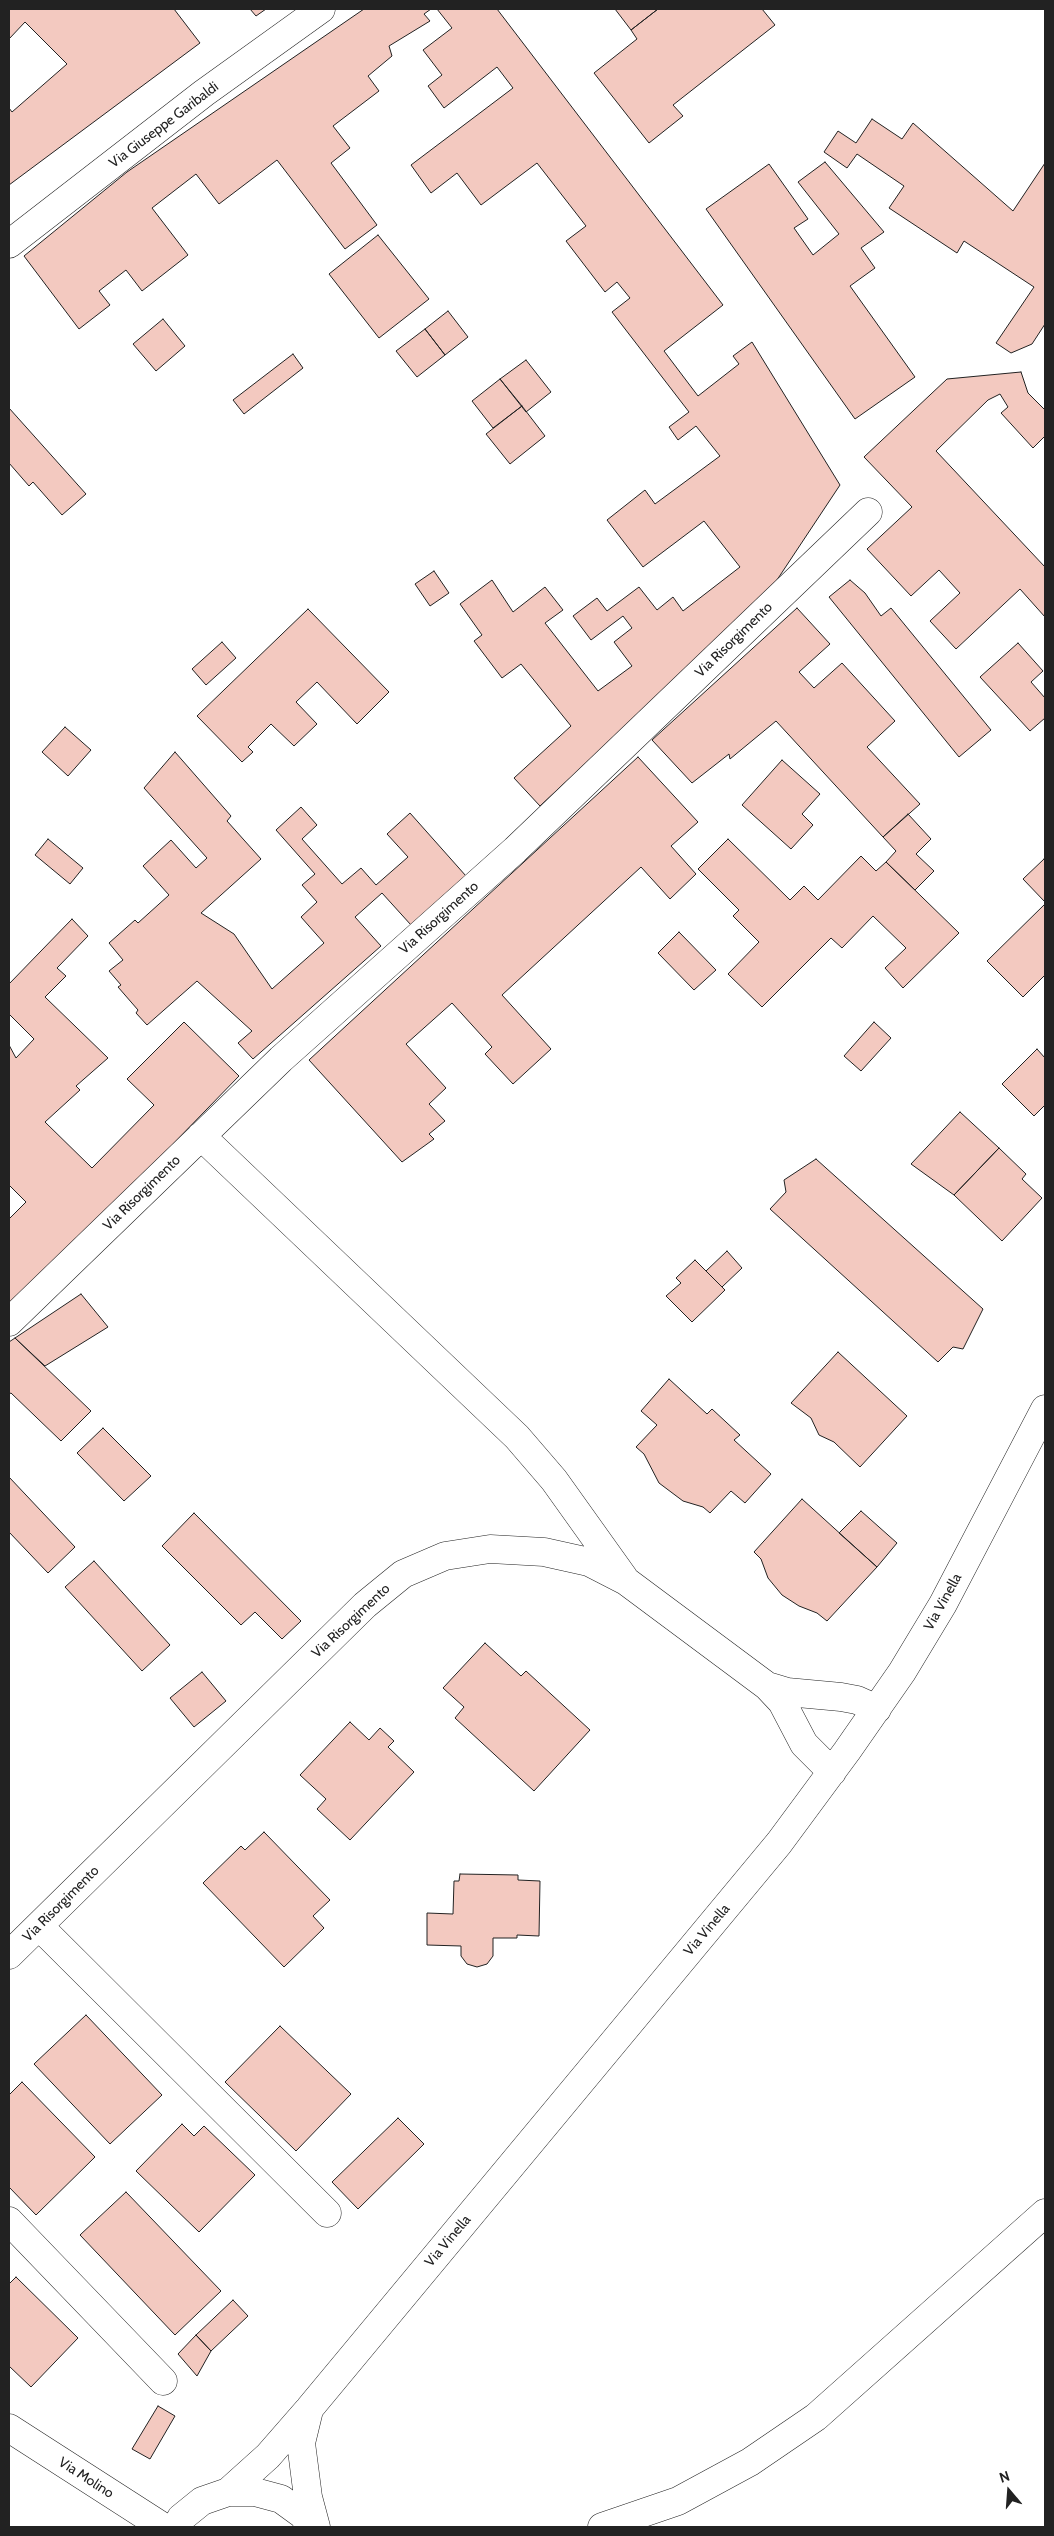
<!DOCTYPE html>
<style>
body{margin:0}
#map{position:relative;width:1054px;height:2536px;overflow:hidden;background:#fff;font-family:Cabin,sans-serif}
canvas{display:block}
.frame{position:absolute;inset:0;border:10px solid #222;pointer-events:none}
.north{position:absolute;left:984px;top:2466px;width:50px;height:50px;-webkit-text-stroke:4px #fff;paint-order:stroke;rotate:342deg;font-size:14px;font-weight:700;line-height:20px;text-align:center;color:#222}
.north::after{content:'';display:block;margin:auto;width:18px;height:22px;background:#222;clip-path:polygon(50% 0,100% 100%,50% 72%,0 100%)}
</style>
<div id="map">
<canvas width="1054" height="2536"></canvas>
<div class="frame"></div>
<div class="north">N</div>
</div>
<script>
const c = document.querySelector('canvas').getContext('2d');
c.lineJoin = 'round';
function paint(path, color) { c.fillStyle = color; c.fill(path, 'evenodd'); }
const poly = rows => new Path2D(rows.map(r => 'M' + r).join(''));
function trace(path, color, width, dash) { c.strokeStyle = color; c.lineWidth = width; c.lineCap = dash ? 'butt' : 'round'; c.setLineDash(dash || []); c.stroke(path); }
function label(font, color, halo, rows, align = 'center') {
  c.font = font + ' Cabin,sans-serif'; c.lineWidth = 4; c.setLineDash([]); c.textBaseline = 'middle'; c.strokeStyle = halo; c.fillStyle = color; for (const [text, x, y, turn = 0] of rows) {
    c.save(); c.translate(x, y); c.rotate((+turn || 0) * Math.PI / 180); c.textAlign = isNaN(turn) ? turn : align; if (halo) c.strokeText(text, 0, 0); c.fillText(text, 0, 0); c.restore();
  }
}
const building = poly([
 [9,9,174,9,200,43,9,185,9,108,12,112,67,64,25,22,9,39,9,9],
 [250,9,266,9,256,16,250,9],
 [364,9,431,9,424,14,430,21,389,46,392,56,368,76,379,91,333,126,350,148,331,163,377,225,345,249,277,160,219,204,196,174,152,208,188,255,142,291,126,270,99,291,110,305,79,329,24,256,127,172,364,9],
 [437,9,497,9,723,305,664,351,698,396,739,364,733,356,752,342,840,485,769,592,540,806,514,778,571,726,521,664,502,678,474,641,482,635,460,604,492,580,513,612,545,587,563,610,545,623,598,691,632,666,614,642,632,628,623,616,591,640,573,616,597,598,607,611,639,587,657,610,673,597,683,611,740,567,704,521,643,567,607,520,645,490,655,504,720,456,696,426,678,440,669,427,689,412,612,312,630,298,617,282,605,292,566,241,586,226,537,163,481,205,457,173,431,193,411,165,513,88,497,67,444,108,428,86,442,75,423,50,452,28,437,9],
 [615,9,658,9,631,30,615,9],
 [658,9,762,9,775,25,673,105,683,116,649,143,594,73,637,39,631,30,658,9],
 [872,119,902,139,913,123,1013,211,1045,163,1045,324,1032,344,1011,353,996,343,1034,287,964,241,957,253,889,208,904,186,857,154,847,168,824,152,838,131,856,143,872,119],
 [825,162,884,232,861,248,875,268,850,286,915,377,855,419,706,209,769,164,808,219,794,228,813,255,839,234,798,182,825,162],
 [378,235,429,299,379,338,329,274,378,235],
 [448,311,468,337,445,355,425,329,448,311],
 [163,319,185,346,156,371,133,344,163,319],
 [425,329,445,355,417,377,396,351,425,329],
 [293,354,303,368,244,414,233,400,293,354],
 [526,360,551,392,526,412,500,379,526,360],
 [1021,372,1028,393,1045,410,1045,436,1033,448,1001,413,1008,407,1000,394,988,400,936,451,1045,567,1045,617,1020,589,956,649,930,621,960,593,939,570,911,596,867,549,912,507,864,457,947,379,1021,372],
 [500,379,522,406,493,428,472,401,500,379],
 [522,406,545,436,510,464,486,434,522,406],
 [9,408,86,494,62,515,33,482,29,486,9,463,9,408],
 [434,571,449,593,430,606,415,584,434,571],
 [850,580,865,593,881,616,891,608,991,730,959,757,829,597,850,580],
 [797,608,830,644,799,672,814,688,842,663,895,721,867,747,920,804,883,837,776,721,730,759,729,754,692,783,652,740,797,608],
 [308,609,389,692,357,724,317,682,296,702,317,724,294,746,271,724,248,747,253,752,242,762,197,716,308,609],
 [222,642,236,658,206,685,192,669,222,642],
 [1018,643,1043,671,1031,682,1045,698,1045,718,1030,731,980,677,1018,643],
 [65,727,91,750,68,776,42,752,65,727],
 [175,752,231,816,227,821,261,859,201,913,234,934,272,989,324,943,301,917,317,902,302,885,315,874,276,830,301,807,317,825,302,839,342,884,361,868,376,885,408,857,387,834,410,813,466,876,411,925,382,893,355,917,381,946,253,1059,238,1043,252,1031,197,981,147,1025,136,1013,138,1010,118,987,121,985,109,971,123,960,109,943,135,920,138,923,169,895,143,866,171,840,196,868,207,858,144,788,175,752],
 [638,757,698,822,671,846,696,874,670,899,641,867,502,995,551,1049,513,1084,485,1054,492,1047,452,1003,406,1044,446,1088,429,1104,445,1121,429,1134,434,1139,402,1162,309,1060,638,757],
 [782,760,820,794,802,814,813,825,791,849,742,805,782,760],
 [908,814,931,839,916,854,934,871,915,890,886,862,896,851,883,837,908,814],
 [48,839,83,868,70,884,35,855,48,839],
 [728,839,790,900,804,886,818,900,861,856,876,871,886,862,959,933,903,988,885,968,906,948,873,916,842,948,831,938,762,1007,728,974,759,942,733,916,739,910,698,869,728,839],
 [1044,859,1045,860,1045,902,1023,879,1044,859],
 [1045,904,1045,975,1023,997,987,961,1045,904],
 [72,919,88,936,57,968,66,976,45,997,108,1058,76,1086,80,1090,45,1122,92,1168,154,1105,127,1079,184,1022,239,1076,9,1313,9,1219,26,1202,9,1185,9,1045,16,1058,34,1039,9,1014,9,984,72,919],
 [679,932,716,970,694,990,658,953,679,932],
 [874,1022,891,1038,861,1071,844,1056,874,1022],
 [1037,1049,1045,1058,1045,1105,1034,1116,1002,1084,1037,1049],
 [960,1112,999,1148,954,1195,911,1164,960,1112],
 [999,1148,1026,1174,1022,1179,1042,1198,1002,1241,954,1195,999,1148],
 [816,1159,983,1309,963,1349,953,1347,938,1362,770,1209,786,1192,784,1180,816,1159],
 [727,1251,742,1268,722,1287,706,1271,727,1251],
 [695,1260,725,1290,692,1322,666,1296,681,1283,676,1278,695,1260],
 [81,1294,108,1327,45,1366,15,1338,81,1294],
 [15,1338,91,1411,61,1441,11,1393,9,1394,9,1342,15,1338],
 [838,1352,907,1416,860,1467,834,1442,819,1435,811,1418,791,1403,838,1352],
 [669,1379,707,1414,712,1409,740,1435,734,1440,771,1474,745,1503,731,1491,710,1513,703,1507,683,1501,659,1483,644,1454,636,1447,657,1425,641,1411,669,1379],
 [103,1428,151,1476,124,1501,77,1453,103,1428],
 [9,1477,75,1547,48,1573,9,1532,9,1477],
 [802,1499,877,1567,827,1621,817,1613,799,1606,782,1595,768,1578,761,1559,754,1552,802,1499],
 [861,1511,897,1543,877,1567,839,1533,861,1511],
 [194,1513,301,1621,282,1639,255,1612,241,1625,162,1546,194,1513],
 [94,1561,170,1645,142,1671,65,1587,94,1561],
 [485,1643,521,1676,526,1671,590,1730,534,1791,455,1718,464,1707,443,1688,485,1643],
 [202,1672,226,1701,194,1727,170,1698,202,1672],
 [350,1722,369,1740,380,1728,394,1741,388,1747,414,1772,350,1840,317,1809,326,1799,300,1775,350,1722],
 [264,1832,330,1900,313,1916,324,1928,284,1967,203,1883,241,1846,245,1850,264,1832],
 [460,1874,518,1875,518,1880,540,1881,539,1936,517,1935,517,1938,493,1938,493,1956,487,1964,477,1967,467,1964,461,1956,461,1946,427,1945,427,1913,453,1914,454,1881,459,1881,460,1874],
 [86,2015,162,2095,110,2144,34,2064,86,2015],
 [280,2026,351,2094,296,2151,225,2082,280,2026],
 [22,2082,95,2157,36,2215,9,2187,9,2095,22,2082],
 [398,2118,424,2144,358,2209,332,2182,398,2118],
 [182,2124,194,2136,204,2126,255,2175,199,2232,136,2171,182,2124],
 [126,2192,221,2291,175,2335,80,2235,126,2192],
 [16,2277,78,2338,31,2387,9,2366,9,2284,16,2277],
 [233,2300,248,2316,211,2351,196,2335,233,2300],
 [196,2335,211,2351,197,2376,178,2354,196,2335],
 [158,2406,175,2416,150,2459,132,2449,158,2406]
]);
const minor = poly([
 [201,1136,517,1437,554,1480,624,1578],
 [9,1322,281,1059,515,850,868,512],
 [767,1686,787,1692,841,1697,857,1700,877,1709],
 [39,1926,327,2213],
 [9,1955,365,1605,403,1574,445,1556,490,1549,544,1552,589,1562,626,1581,767,1686,782,1702,804,1744,832,1772],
 [9,2221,163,2381],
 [309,2410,301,2443,308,2497,316,2527],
 [9,2428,163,2527],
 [228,2492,268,2456,309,2409,779,1843,847,1751,902,1672,943,1604,1045,1409],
 [176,2527,181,2518,202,2501,228,2492,255,2492,281,2499,303,2515,311,2527],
 [602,2527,678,2501,750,2462,816,2417,1045,2213]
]);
const tertiary = poly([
 [9,244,204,93,321,9]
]);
const streetNames = [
 ["Via Giuseppe Garibaldi",164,125,-37],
 ["Via Risorgimento",734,640,-44],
 ["Via Risorgimento",439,918,-42],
 ["Via Risorgimento",142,1193,-44],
 ["Via Vinella",943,1602,-61],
 ["Via Risorgimento",351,1621,-43],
 ["Via Risorgimento",61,1904,-45],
 ["Via Vinella",707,1930,-50],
 ["Via Vinella",448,2241,-50],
 ["Via Molino",86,2478,33]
];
paint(building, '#f3c9c0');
trace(building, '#222', 1);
trace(minor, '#222', 29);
trace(tertiary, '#222', 29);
trace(minor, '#fff', 28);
trace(tertiary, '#fff', 28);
label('14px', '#222', '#fff', streetNames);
</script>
